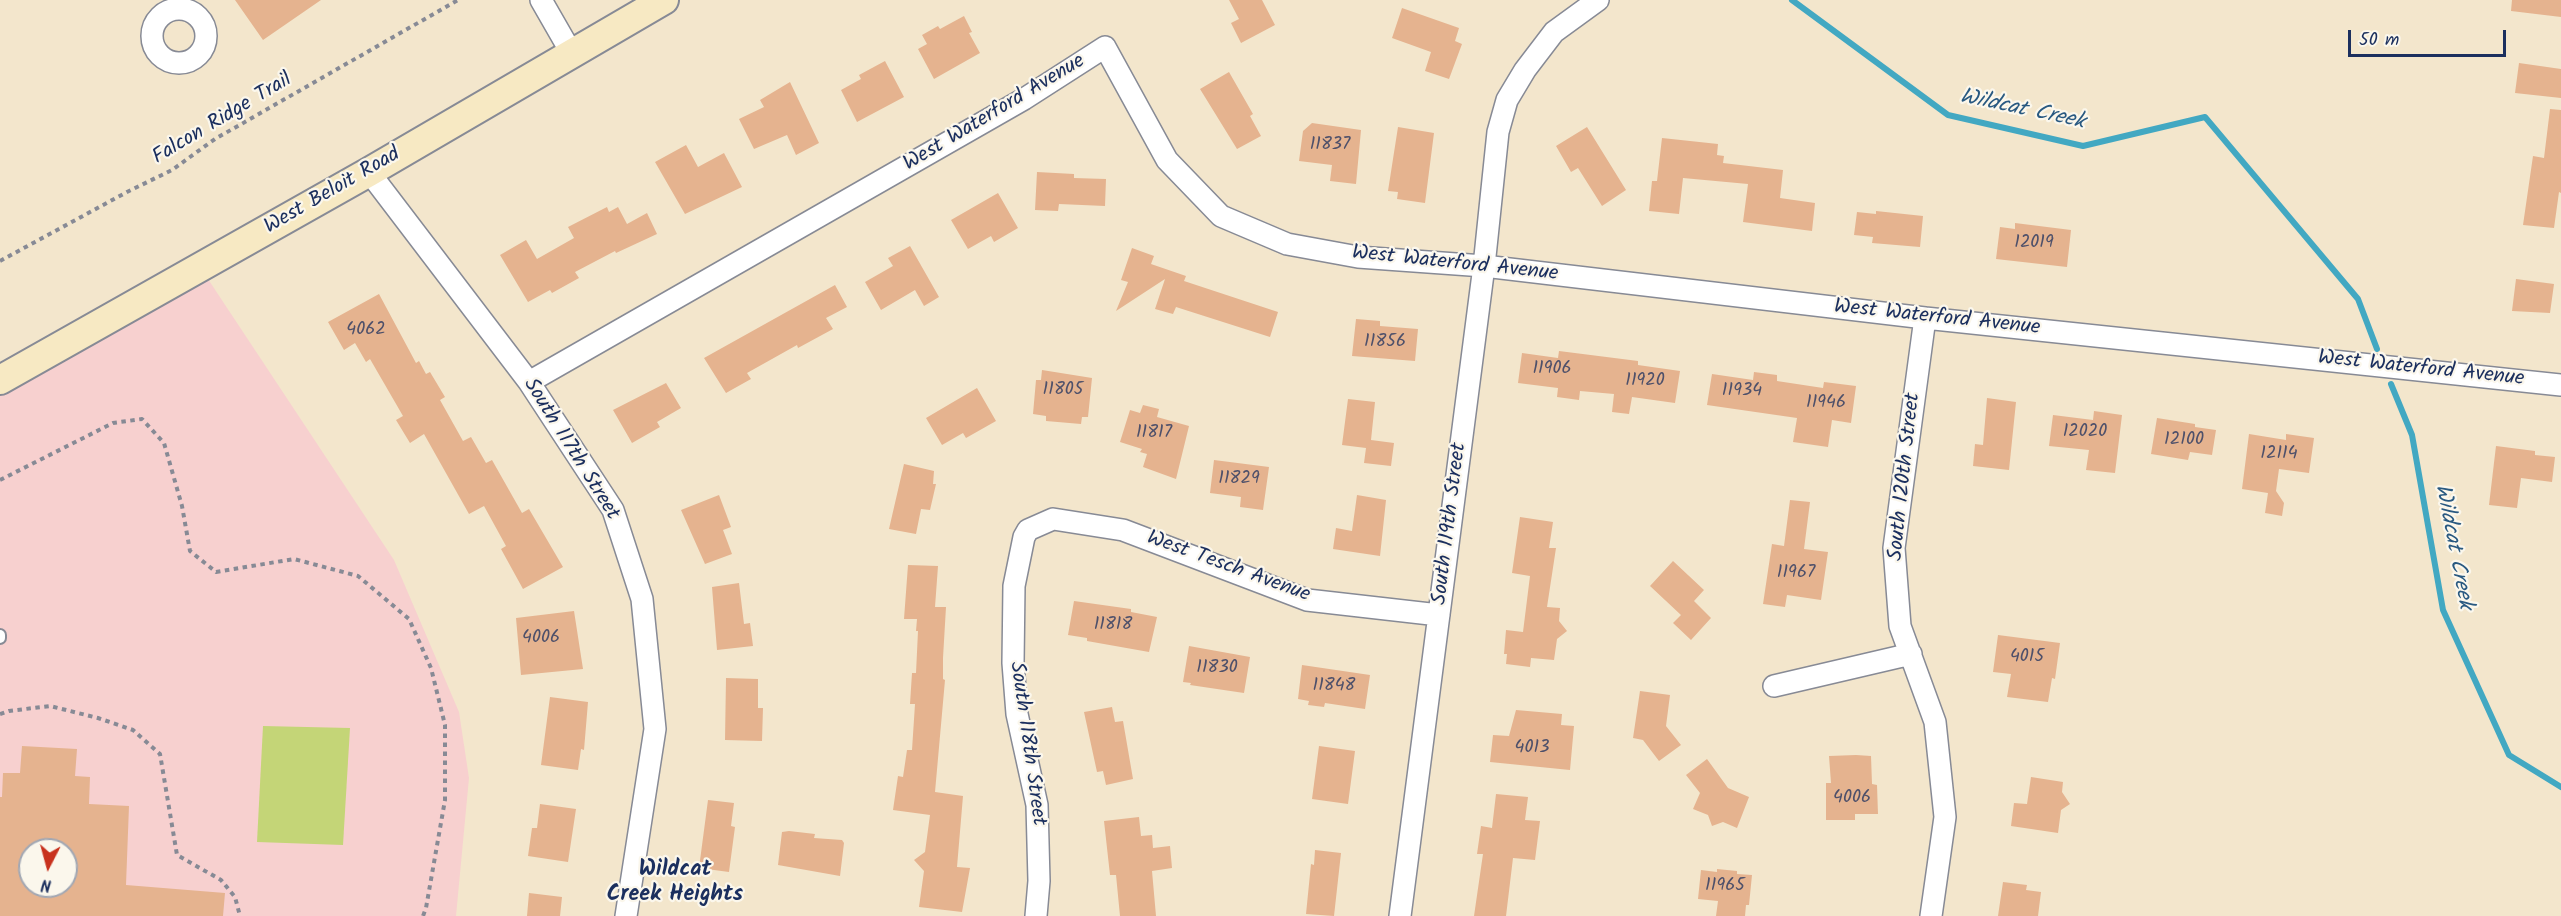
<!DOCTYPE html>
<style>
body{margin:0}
#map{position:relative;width:2561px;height:916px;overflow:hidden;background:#f3e6cc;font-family:Kalam,sans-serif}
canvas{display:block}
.north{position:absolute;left:18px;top:838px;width:60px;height:60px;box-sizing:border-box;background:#fbf7ec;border:2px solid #a1a7b3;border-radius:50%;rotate:186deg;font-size:16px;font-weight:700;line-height:24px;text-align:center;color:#1b2f5e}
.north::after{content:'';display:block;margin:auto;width:21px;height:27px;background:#c8321e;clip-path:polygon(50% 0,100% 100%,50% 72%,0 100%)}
.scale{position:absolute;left:2348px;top:30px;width:158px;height:27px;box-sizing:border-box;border:3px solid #1b2f5e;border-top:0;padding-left:8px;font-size:18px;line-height:21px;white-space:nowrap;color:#1b2f5e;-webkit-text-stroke:4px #fbf7ec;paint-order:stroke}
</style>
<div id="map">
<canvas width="2561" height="916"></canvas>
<div class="north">N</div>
<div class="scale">50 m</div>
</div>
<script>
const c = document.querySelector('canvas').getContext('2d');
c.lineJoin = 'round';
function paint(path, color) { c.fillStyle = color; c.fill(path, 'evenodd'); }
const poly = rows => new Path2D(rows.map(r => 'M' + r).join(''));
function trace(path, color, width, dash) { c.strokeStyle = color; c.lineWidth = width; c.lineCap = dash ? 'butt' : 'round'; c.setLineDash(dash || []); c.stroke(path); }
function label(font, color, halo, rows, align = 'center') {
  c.font = font + ' Kalam,sans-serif'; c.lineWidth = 4.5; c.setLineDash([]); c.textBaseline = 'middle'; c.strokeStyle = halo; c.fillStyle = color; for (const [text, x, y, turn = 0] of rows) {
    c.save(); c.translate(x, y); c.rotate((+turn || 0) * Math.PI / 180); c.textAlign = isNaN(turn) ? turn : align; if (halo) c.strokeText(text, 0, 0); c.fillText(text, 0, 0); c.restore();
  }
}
const built = poly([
 [200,267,394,560,459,712,469,778,456,916,0,916,0,389],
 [30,850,66,850,66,886,30,886]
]);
const green = poly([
 [263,726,350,728,343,845,257,842]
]);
const stream = poly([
 [1792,0,1948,115,2083,146,2205,117,2358,299,2377,349],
 [2391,384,2412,435,2443,610,2509,755,2561,787]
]);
const building = poly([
 [235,0,321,0,263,40],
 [1229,0,1262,0,1275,25,1241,43,1231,23,1239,19],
 [2512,0,2561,0,2561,17,2511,11],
 [1402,8,1459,28,1455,41,1462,44,1449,79,1425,71,1431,52,1392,38],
 [964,16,972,32,969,33,980,53,934,79,918,49,927,44,922,35,938,26,940,29],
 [885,61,904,97,857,122,841,90,861,79,859,75],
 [2519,63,2561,69,2561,98,2515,93],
 [1229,72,1253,114,1250,116,1261,136,1237,149,1200,89],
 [790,82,819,143,796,155,787,135,754,149,739,119,764,107,760,100],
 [2550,109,2561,110,2561,193,2559,192,2554,228,2523,225,2533,156,2544,158],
 [1312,123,1361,130,1356,184,1330,181,1332,165,1299,161,1303,131],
 [1398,127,1434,133,1425,203,1397,199,1398,192,1388,191],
 [1587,127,1626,190,1602,206,1578,168,1571,172,1556,146],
 [1662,138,1718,144,1717,155,1724,156,1723,163,1783,170,1780,198,1815,203,1812,231,1743,222,1748,184,1683,178,1679,214,1649,211,1652,181,1657,181],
 [686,145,698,167,724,153,742,187,685,214,655,162],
 [1037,172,1074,174,1074,178,1106,179,1105,206,1059,204,1058,211,1035,210],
 [998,193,1018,228,994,242,991,236,968,249,951,220],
 [607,207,609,212,618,207,627,224,647,213,657,234,616,253,615,251,575,272,579,278,552,293,550,290,528,302,500,255,526,240,537,259,574,238,568,227],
 [1876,211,1923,216,1920,247,1872,243,1873,237,1854,235,1857,212,1876,214],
 [2015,223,2071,230,2067,267,1996,259,2000,227,2015,229],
 [910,246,939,297,924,306,915,290,881,310,865,282,893,266,888,258],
 [1132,248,1154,256,1151,264,1186,276,1184,281,1278,312,1270,337,1176,307,1173,314,1155,309,1165,279,1116,311,1128,282,1121,280],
 [2516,279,2554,284,2550,313,2512,311],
 [835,285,847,307,826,318,833,329,798,348,797,345,747,373,751,379,726,393,704,358],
 [379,294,416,363,419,361,426,374,430,372,445,397,440,400,463,441,471,437,486,463,492,460,522,513,529,509,563,567,523,589,501,549,506,546,484,506,469,514,424,434,410,443,396,420,403,416,370,359,366,362,355,343,344,350,328,322],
 [1356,319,1380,321,1380,326,1418,329,1415,361,1352,356],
 [1559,351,1638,361,1638,365,1680,371,1675,403,1632,397,1629,414,1612,412,1614,394,1580,391,1579,400,1557,397,1558,388,1518,383,1522,353,1558,358],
 [1042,370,1092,378,1088,417,1082,417,1081,424,1046,421,1046,416,1033,414,1036,380,1041,380],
 [1754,372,1777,375,1777,381,1823,388,1824,382,1856,386,1851,423,1832,420,1828,447,1793,442,1797,418,1707,405,1712,374,1753,380],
 [666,383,681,408,657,422,660,427,632,443,613,410],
 [977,388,996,421,966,438,963,433,942,445,926,418],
 [1987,398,2016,402,2009,470,1973,466,1975,444,1983,445],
 [1348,399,1375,402,1371,440,1394,443,1391,466,1364,463,1366,448,1342,445],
 [1143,405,1159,409,1157,417,1189,426,1176,479,1143,467,1147,454,1140,452,1142,449,1120,442,1130,410,1140,413],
 [2094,411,2122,415,2115,473,2086,470,2089,450,2049,446,2053,415,2093,420],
 [2157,418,2195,424,2195,427,2216,430,2212,455,2190,452,2188,460,2151,454],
 [2249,434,2286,440,2286,434,2314,438,2309,473,2279,469,2276,491,2284,503,2282,516,2265,513,2268,493,2242,489],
 [2496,446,2535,451,2535,455,2555,457,2552,482,2521,478,2517,508,2489,505],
 [1214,460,1269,467,1263,510,1240,507,1241,497,1210,493],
 [904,464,934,471,933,484,936,484,930,510,921,509,916,534,889,529],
 [719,495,731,527,723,530,732,554,705,564,681,510],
 [1357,495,1386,500,1380,556,1333,549,1336,528,1352,531],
 [1790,500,1810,502,1804,549,1828,552,1821,600,1787,595,1785,607,1763,604,1772,544,1784,546],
 [1520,517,1553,522,1549,548,1556,548,1547,607,1560,608,1559,621,1567,631,1557,639,1554,660,1531,658,1530,667,1506,664,1507,654,1504,654,1506,630,1523,632,1530,576,1512,573],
 [1673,561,1704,590,1694,601,1711,618,1691,640,1673,623,1681,615,1650,586],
 [908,565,938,566,935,607,946,607,943,658,943,679,945,680,935,792,963,796,957,867,970,868,962,912,919,907,924,871,914,860,925,852,930,815,893,810,898,776,903,777,907,750,912,750,915,704,910,704,912,673,916,673,918,631,916,631,917,619,904,619],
 [739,583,744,624,750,623,753,646,717,650,712,587],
 [1074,601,1131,609,1131,612,1157,617,1149,652,1087,641,1087,638,1068,635],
 [574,611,583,669,521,675,516,618],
 [1998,635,2060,643,2055,679,2052,678,2048,702,2007,697,2011,674,1993,672],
 [1189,646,1250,657,1244,693,1190,685,1191,683,1183,682],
 [1302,665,1370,675,1365,709,1325,703,1324,707,1308,705,1309,701,1298,699],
 [726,678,758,679,758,708,763,708,762,741,725,740],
 [1640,691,1670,695,1666,726,1681,745,1659,761,1643,740,1633,738],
 [550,697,588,702,584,750,581,749,578,770,541,765],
 [1112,707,1115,722,1123,721,1133,779,1106,785,1103,771,1097,772,1084,712],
 [1516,710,1562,714,1561,725,1574,726,1570,770,1490,762,1493,735,1509,736],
 [22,746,77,749,75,776,90,777,89,804,129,806,126,885,225,893,223,916,0,916,0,797,2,797,3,773,20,773],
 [30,850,66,850,66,886,30,886],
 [1319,746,1355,751,1348,804,1312,799],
 [1856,755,1871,756,1872,784,1877,785,1878,814,1855,814,1855,820,1826,820,1826,783,1831,783,1829,756],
 [1707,759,1728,788,1749,797,1737,828,1723,822,1712,826,1708,815,1693,809,1700,793,1686,775],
 [2031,777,2063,782,2062,792,2070,804,2061,810,2058,833,2011,826,2014,803,2027,804],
 [1496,794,1528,797,1525,820,1540,821,1535,860,1513,858,1506,916,1474,916,1483,854,1477,854,1481,826,1492,828],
 [708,800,734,803,731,826,735,827,729,872,699,868],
 [540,804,576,809,568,862,528,856,532,828,537,828],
 [1139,817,1141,836,1152,835,1153,848,1170,846,1172,868,1152,871,1156,916,1120,916,1116,875,1110,875,1104,821],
 [789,831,815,834,814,838,842,840,844,843,840,876,778,865,782,832],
 [1315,850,1341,853,1334,916,1306,914,1311,864,1314,865],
 [1717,869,1737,871,1737,874,1752,875,1749,905,1746,905,1745,916,1716,916,1718,901,1698,899,1701,870,1717,872],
 [2003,882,2027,885,2026,890,2041,892,2038,916,1998,916],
 [529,893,562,897,560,916,527,916]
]);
const path = poly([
 [0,261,127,192,172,170,215,139,458,0],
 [0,480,113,423,142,419,164,443,182,506,190,551,216,572,294,559,358,576,409,619,431,668,445,725,445,800,426,908,423,916],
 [0,714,9,711,50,706,98,718,133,730,160,754,177,855,221,880,235,897,240,916]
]);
const service = poly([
 [0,635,0,638]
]);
const minor = poly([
 [541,0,572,54],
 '152 36a27 27 0 1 1 54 0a27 27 0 1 1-54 0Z',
 [369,172,529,382,613,510,642,599,655,729,626,916],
 [1925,318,1894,548,1900,626,1935,722,1945,817,1931,916],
 [529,382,1024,99,1105,47,1167,160,1221,216,1287,244,1358,257,1484,266,1925,318,2561,385],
 [1774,686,1911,654],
 [1036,916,1039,881,1037,805,1017,714,1013,663,1014,586,1024,537,1028,530,1053,519,1123,530,1307,600,1439,615],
 [1400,916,1484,266,1498,132,1507,100,1525,70,1554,32,1598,0]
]);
const secondary = poly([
 [0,380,369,172,664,0]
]);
const numberNames = [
 ["11837",1330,146],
 ["12019",2034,244],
 ["4062",366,331],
 ["11856",1385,343],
 ["11906",1552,370],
 ["11920",1645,382],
 ["11805",1063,391],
 ["11934",1742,392],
 ["11946",1826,404],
 ["12020",2085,433],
 ["11817",1154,434],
 ["12100",2184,441],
 ["12114",2279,455],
 ["11829",1239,480],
 ["11967",1796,574],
 ["11818",1113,626],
 ["4006",541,639],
 ["4015",2027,658],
 ["11830",1217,669],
 ["11848",1334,687],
 ["4013",1532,749],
 ["4006",1852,799],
 ["11965",1725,887]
];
const streetNames = [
 ["West Waterford Avenue",995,114,-31],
 ["Falcon Ridge Trail",223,120,-31],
 ["West Beloit Road",333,192,-30],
 ["West Waterford Avenue",1455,265,6],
 ["West Waterford Avenue",1937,319,6],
 ["West Waterford Avenue",2421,370,6],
 ["South 117th Street",570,450,58],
 ["South 120th Street",1906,477,-84],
 ["South 119th Street",1451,524,-83],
 ["West Tesch Avenue",1228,568,20],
 ["South 118th Street",1026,744,82]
];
const waterNames = [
 ["Wildcat Creek",2022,111,12],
 ["Wildcat Creek",2452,547,79]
];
const neighbourhoodNames = [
 ["Wildcat",675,871],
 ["Creek Heights",675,896]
];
paint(built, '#f7d0cf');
paint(green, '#c4d577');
trace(stream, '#42a8c2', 6);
paint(building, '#e5b38f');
trace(service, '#878a95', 14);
trace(minor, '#878a95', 24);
trace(secondary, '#878a95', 32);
trace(path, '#878a95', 4, [4.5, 4.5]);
trace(service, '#fff', 10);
trace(minor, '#fff', 21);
trace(secondary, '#f7e9c3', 28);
label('18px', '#4e506a', null, numberNames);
label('21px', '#1b2f5e', '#fbf7ec', streetNames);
label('italic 22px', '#295981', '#fbf7ec', waterNames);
label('bold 22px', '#1b2f5e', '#fbf7ec', neighbourhoodNames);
</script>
